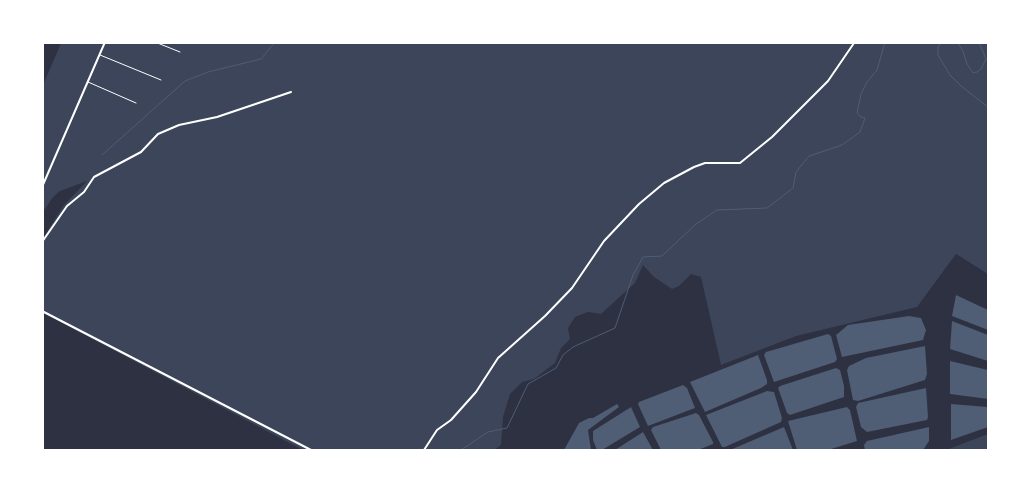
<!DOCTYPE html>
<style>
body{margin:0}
#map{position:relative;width:1031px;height:493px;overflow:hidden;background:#2d3142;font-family:Montserrat,sans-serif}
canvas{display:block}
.frame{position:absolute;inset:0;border:44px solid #fff;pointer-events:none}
</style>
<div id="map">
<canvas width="1031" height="493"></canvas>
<div class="frame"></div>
</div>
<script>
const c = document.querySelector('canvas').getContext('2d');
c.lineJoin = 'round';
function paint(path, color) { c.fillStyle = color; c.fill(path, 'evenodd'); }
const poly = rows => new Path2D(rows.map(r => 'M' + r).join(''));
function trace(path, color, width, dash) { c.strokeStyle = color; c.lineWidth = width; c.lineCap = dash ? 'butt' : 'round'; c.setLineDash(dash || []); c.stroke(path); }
const green = poly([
 [61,43,988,43,988,274,956,254,917,307,796,336,721,365,701,277,691,274,679,286,672,289,654,277,643,265,635,283,601,314,588,312,575,317,568,328,570,339,561,348,555,363,534,379,522,382,510,394,503,417,501,445,494,450,303,450,43,313,43,238,64,205,87,181,60,191,53,197,43,212,43,229,43,85],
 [988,434,988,450,946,450]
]);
const water = poly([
 [956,295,988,310,988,330,952,316],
 [909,316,921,318,926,330,923,340,842,357,836,335,848,325],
 [952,321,988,335,988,361,950,349],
 [828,334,831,336,837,359,835,362,774,382,764,355,766,352],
 [925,346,927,374,925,380,858,401,853,400,847,370,849,366,866,358],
 [758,355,767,380,767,384,761,388,705,412,690,382],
 [950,361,988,370,988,399,950,394],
 [836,368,840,370,844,386,844,397,790,415,787,413,778,388,780,386],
 [683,385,687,388,695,408,648,426,638,404,639,402],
 [926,388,928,417,927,420,867,432,861,427,856,407,858,403],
 [767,391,774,392,782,418,781,422,725,447,722,447,706,415],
 [617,404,619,407,588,430,591,450,564,450,579,423,589,418,593,418],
 [951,404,988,407,988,427,951,440],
 [631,407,640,427,602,450,597,450,593,440,593,431],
 [847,407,850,410,857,441,828,450,797,450,788,421],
 [696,413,699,415,713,442,713,444,698,450,661,450,651,430,653,427],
 [784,427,793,450,730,450],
 [929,427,929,441,923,450,865,450,864,445,867,441],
 [643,432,653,450,615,450]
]);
const stream = poly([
 [941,42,938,47,938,55,950,75,961,86,988,107],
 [957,42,963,51,967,64,973,73,977,72,981,69,986,59,979,42],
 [102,155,185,81,208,72,261,59,275,42],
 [461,450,488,432,507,428,528,384,556,368,563,355,573,347,615,328,633,275,643,257,662,256,696,224,717,210,767,208,793,188,796,172,809,156,842,145,860,132,865,118,861,117,857,113,861,94,867,82,877,70,885,42]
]);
const service = poly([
 [155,42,180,52],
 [100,55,161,80],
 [88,82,136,103]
]);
const minor = poly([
 [42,187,105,42],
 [42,242,67,206,84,192,94,177,141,152,158,134,179,125,217,117,291,92],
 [42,311,311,450],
 [424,450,437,430,451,420,476,392,498,358,545,316,572,288,604,241,639,204,664,183,694,167,705,163,740,163,772,137,828,81,854,43]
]);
paint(green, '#3c4559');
paint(water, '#4f5d75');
trace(stream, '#4f5d75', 1);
trace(service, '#fff', 1);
trace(minor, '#fff', 2);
</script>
